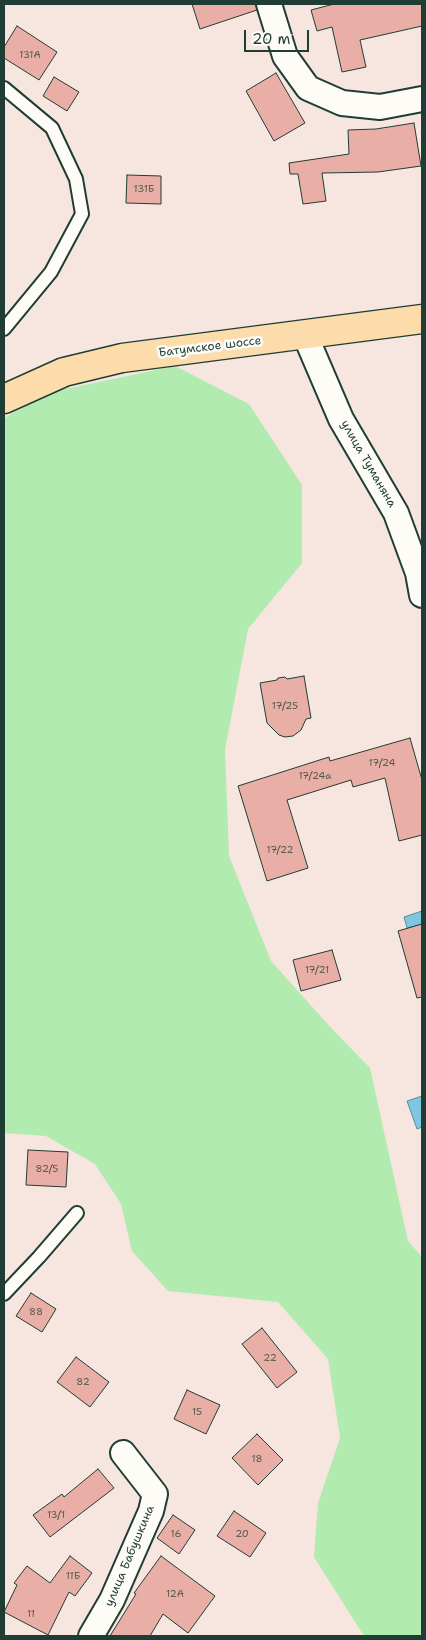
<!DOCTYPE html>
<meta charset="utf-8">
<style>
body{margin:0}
#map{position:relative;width:426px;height:1640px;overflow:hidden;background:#f7e5df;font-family:"Shantell Sans",sans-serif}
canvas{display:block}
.frame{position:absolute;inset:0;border:5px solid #1f3d34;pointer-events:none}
.scale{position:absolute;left:244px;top:30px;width:65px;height:22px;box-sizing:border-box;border:2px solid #1f3d34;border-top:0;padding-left:6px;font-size:15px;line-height:18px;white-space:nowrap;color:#1f3d34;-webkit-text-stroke:4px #fdfcf7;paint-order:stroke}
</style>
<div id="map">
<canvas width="426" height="1640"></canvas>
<div class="frame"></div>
<div class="scale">20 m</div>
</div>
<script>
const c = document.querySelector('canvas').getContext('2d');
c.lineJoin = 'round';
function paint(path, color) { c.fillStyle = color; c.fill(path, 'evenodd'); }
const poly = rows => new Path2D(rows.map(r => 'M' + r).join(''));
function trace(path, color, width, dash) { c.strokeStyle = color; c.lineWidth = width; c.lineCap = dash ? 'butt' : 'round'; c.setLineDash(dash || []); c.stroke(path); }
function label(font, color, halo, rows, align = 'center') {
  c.font = font + ' "Shantell Sans",sans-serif'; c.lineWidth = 5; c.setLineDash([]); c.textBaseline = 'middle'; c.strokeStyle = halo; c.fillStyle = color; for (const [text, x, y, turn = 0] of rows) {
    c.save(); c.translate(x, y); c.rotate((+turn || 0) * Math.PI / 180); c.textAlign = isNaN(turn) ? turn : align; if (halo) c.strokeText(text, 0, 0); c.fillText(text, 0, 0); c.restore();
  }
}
const green = poly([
 [175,366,249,404,302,485,302,563,248,629,225,750,229,856,271,961,333,1030,370,1068,408,1241,422,1257,422,1636,364,1636,314,1557,318,1503,340,1438,328,1359,278,1302,168,1291,132,1251,121,1204,95,1164,46,1136,4,1133,4,418,51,392]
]);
const water = poly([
 [422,911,422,924,407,928,404,917,422,911],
 [422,1096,422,1127,417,1129,407,1101,422,1096]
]);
const building = poly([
 [192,4,256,4,257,10,200,29,192,4],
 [334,4,422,4,422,26,360,40,366,67,342,72,332,27,317,31,311,10,334,4],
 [17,26,57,52,39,80,4,58,4,47,17,26],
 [276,73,305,123,274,141,246,91,276,73],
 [54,77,79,92,67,111,43,96,54,77],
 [414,123,421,166,378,172,322,173,326,201,303,204,298,174,290,174,289,163,349,154,348,130,376,129,414,123],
 [127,175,161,176,161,204,126,203,127,175],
 [304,676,311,718,306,719,301,730,293,736,285,737,279,735,267,723,260,683,277,680,278,678,285,677,287,679,304,676],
 [410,738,422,780,422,835,399,841,385,778,353,787,351,780,287,800,308,868,267,881,238,786,329,757,330,761,410,738],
 [422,924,422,997,417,998,398,931,422,924],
 [332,950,341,980,301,991,293,960,332,950],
 [28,1150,68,1152,66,1187,26,1185,28,1150],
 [31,1293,56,1309,42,1332,16,1316,31,1293],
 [262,1328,297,1372,277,1388,242,1344,262,1328],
 [76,1357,109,1382,90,1407,57,1382,76,1357],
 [187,1390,220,1405,206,1434,174,1419,187,1390],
 [257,1434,283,1460,258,1485,232,1458,257,1434],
 [98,1469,114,1488,50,1537,33,1515,62,1494,64,1497,98,1469],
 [234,1511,266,1533,250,1557,217,1536,234,1511],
 [173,1515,195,1530,179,1554,157,1538,173,1515],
 [70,1556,92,1573,75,1596,69,1592,48,1635,4,1612,17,1585,14,1583,27,1566,50,1583,70,1556],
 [161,1556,215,1596,188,1633,163,1614,150,1636,110,1636,136,1594,134,1593,161,1556]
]);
const service = poly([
 [4,88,52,128,76,179,82,214,51,272,4,329],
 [4,1294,39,1257,77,1213]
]);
const minor = poly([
 [269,4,285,56,308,88,342,103,380,107,422,99],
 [305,335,341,419,396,513,418,573,422,595],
 [91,1636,112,1600,151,1511,155,1494,123,1453]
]);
const trunk = poly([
 [4,399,64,372,122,358,422,319]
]);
const numberNames = [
 ["131А",30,55],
 ["131Б",144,189],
 ["17/25",285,706],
 ["17/24",382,763],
 ["17/24а",315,776],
 ["17/22",280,850],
 ["17/21",317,970],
 ["82/5",47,1169],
 ["88",36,1312],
 ["22",270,1358],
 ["82",83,1382],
 ["15",197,1412],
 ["18",257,1459],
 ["13/1",56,1515],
 ["16",176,1534],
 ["20",242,1534],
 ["11Б",73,1576],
 ["12А",175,1594],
 ["11",31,1614]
];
const streetNames = [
 ["Батумское шоссе",210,347,-7],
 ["улица Туманяна",368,464,60],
 ["улица Бабушкина",130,1556,-67]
];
paint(green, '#b1ebaf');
paint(water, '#7fc6e0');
trace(water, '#598f9b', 1);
paint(building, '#e9afa6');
trace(building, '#1f3d34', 1);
trace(service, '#1f3d34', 16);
trace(minor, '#1f3d34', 28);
trace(trunk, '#1f3d34', 31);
trace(service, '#fdfcf7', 12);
trace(minor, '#fdfcf7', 24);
trace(trunk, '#fddcac', 28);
label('10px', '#525a50', null, numberNames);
label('12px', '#1f3d34', '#fdfcf7', streetNames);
</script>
